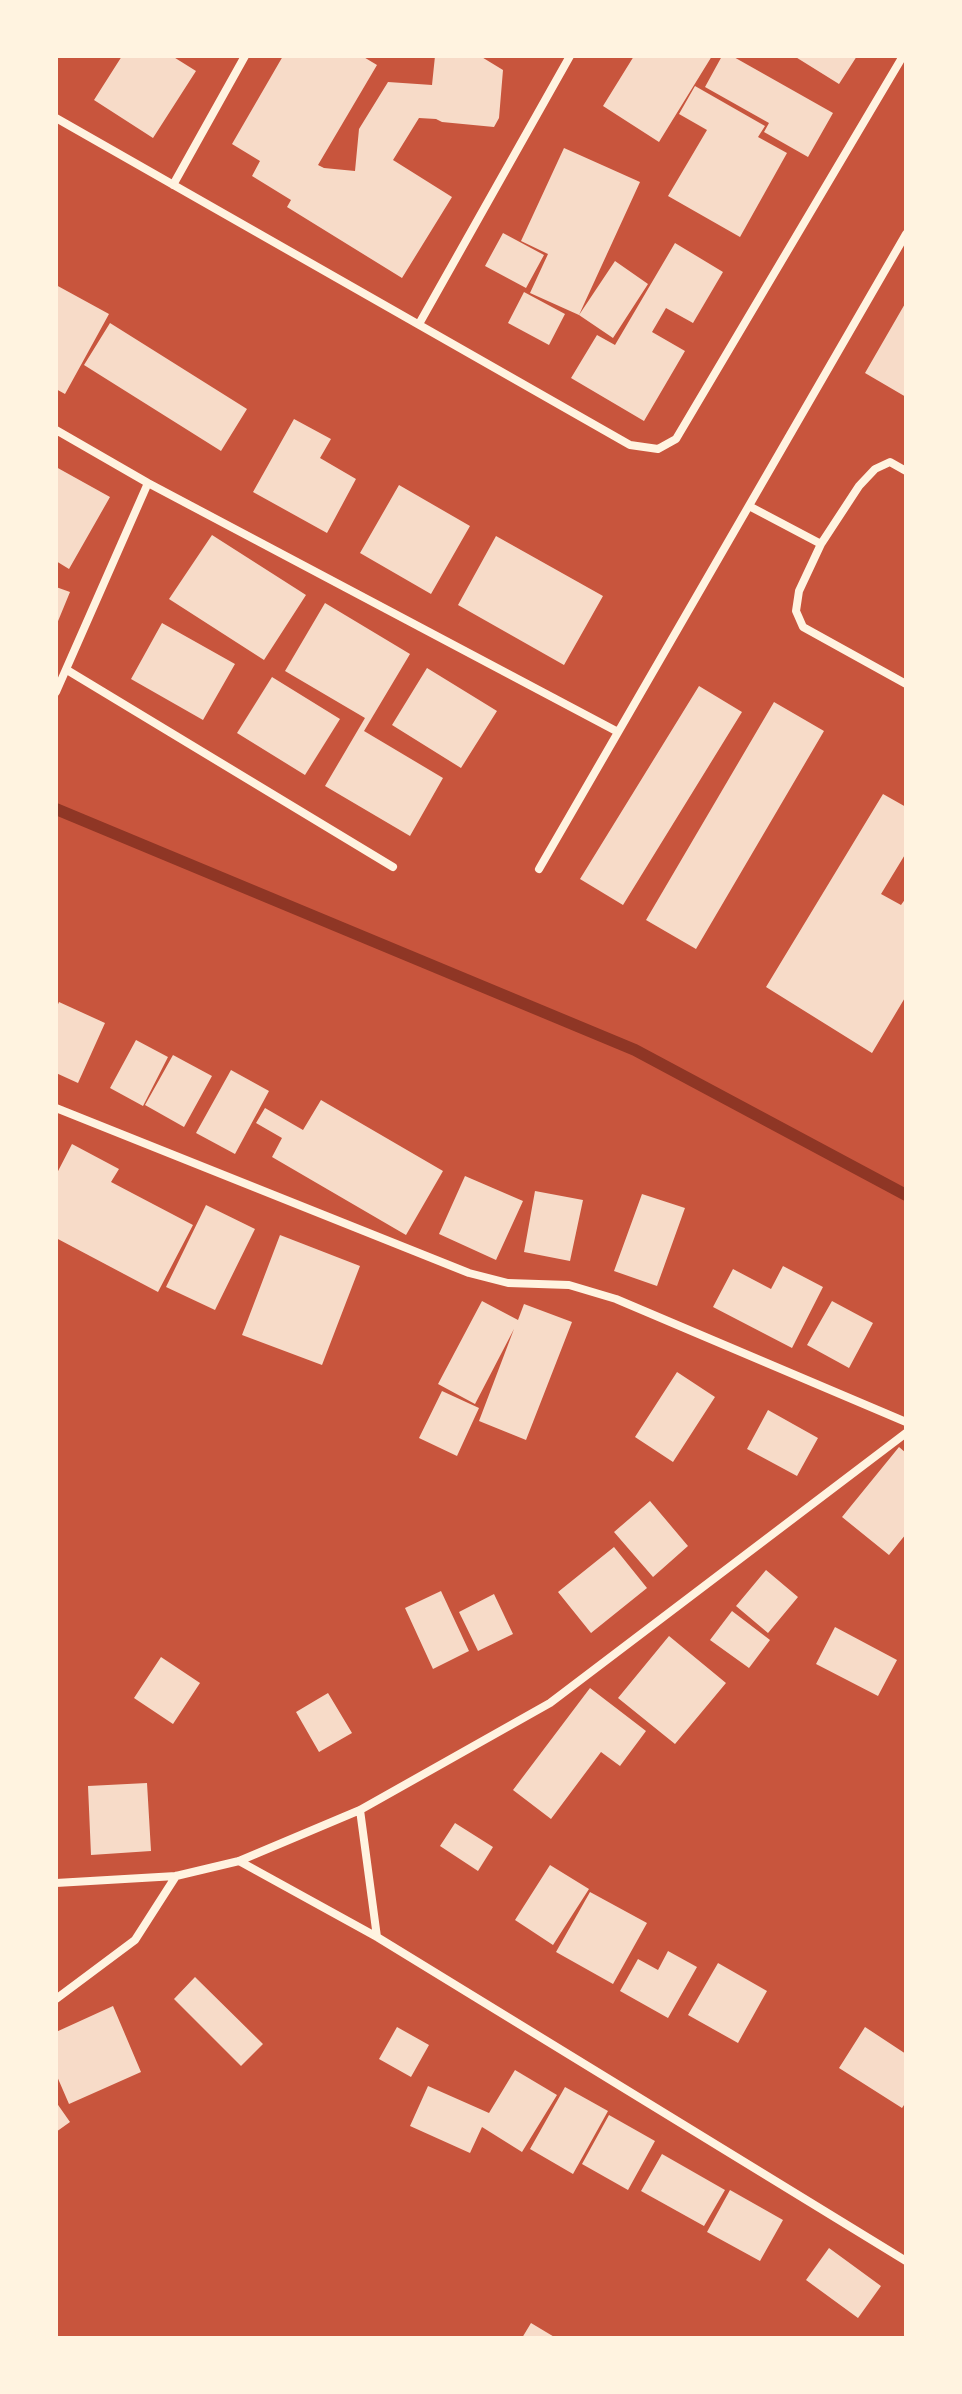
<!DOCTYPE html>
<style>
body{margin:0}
#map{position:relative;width:962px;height:2394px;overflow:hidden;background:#c8553d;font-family:Figtree,sans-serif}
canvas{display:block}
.frame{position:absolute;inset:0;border:58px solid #fff3e0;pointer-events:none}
</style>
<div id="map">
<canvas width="962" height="2394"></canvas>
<div class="frame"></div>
</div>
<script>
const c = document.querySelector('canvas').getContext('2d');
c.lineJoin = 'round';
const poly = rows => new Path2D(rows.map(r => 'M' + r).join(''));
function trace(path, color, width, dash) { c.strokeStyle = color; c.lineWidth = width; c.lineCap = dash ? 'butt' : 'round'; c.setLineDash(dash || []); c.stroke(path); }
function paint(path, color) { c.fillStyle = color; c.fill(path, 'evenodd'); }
const stream = poly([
 [56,809,635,1050,906,1195]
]);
const building = poly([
 [122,56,172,56,196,71,153,138,94,100],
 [283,56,362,56,377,65,318,165,324,168,355,171,359,129,388,82,432,85,435,56,480,56,503,70,499,118,494,127,442,122,436,119,419,118,393,160,452,197,402,278,287,207,291,200,252,176,260,161,232,144],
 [634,56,712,56,659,142,603,106],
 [722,56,732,56,833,113,808,157,764,132,769,123,705,87],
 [794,56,857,56,839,84],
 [695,86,765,126,758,137,787,153,740,237,668,196,707,130,679,114],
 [564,148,640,182,579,315,615,261,648,284,613,338,579,315,530,293,548,254,521,241],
 [503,233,544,255,526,288,485,266],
 [675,243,723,272,693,323,666,308,652,332,685,351,644,421,571,378,597,335,615,345],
 [56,285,109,314,65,394,56,389],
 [524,292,565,314,549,345,508,323],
 [906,302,906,397,865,373],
 [110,323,247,409,221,451,84,365],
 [294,419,331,439,320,458,356,479,327,533,253,492],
 [56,467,110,497,69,569,56,561],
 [399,485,470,526,431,594,360,553],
 [212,535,306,595,264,660,169,599],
 [496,536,603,596,564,665,458,605],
 [56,587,70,592,56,626],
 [325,603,410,654,364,731,443,778,410,836,325,786,365,718,285,671],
 [162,623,235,664,203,720,131,679],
 [427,668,497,711,461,768,392,725],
 [272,677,340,719,305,775,237,733],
 [699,686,742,712,623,905,580,879],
 [774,702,824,731,696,949,646,920],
 [883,794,906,807,906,853,881,894,901,905,906,898,906,996,872,1053,766,987],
 [59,1002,105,1023,78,1083,56,1073,56,1009],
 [136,1040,168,1057,143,1106,110,1088],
 [173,1055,212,1076,184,1127,145,1105],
 [231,1070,269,1091,235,1154,196,1133],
 [321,1100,443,1171,406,1235,272,1157,282,1138,256,1123,265,1108,303,1130],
 [72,1144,119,1169,111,1182,193,1225,158,1292,56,1238,56,1175],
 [465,1176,523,1201,496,1260,439,1234],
 [535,1191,583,1200,570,1261,524,1252],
 [642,1194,685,1208,657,1286,614,1271],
 [206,1205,255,1229,215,1310,166,1287],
 [280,1235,360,1266,322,1365,242,1335],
 [783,1266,823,1287,792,1348,713,1307,733,1269,771,1289],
 [482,1301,518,1320,524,1304,572,1322,526,1440,479,1421,514,1329,475,1404,438,1384],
 [832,1301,873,1323,849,1368,807,1345],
 [677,1372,715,1397,673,1462,635,1437],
 [442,1391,479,1408,457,1456,419,1438],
 [768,1410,818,1438,797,1476,747,1449],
 [899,1447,906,1453,906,1534,889,1555,842,1517],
 [650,1501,688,1546,653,1577,614,1532],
 [614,1547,647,1588,591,1633,558,1592],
 [766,1570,798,1597,768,1633,736,1606],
 [441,1591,469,1651,433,1669,405,1608],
 [494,1594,513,1634,478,1651,459,1612],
 [732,1611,770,1640,749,1668,710,1640],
 [835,1627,897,1660,878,1696,816,1664],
 [669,1636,726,1683,675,1744,618,1698],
 [161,1657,200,1683,173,1724,134,1698],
 [590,1688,646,1731,620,1766,601,1752,551,1819,513,1790],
 [328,1693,352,1733,319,1752,296,1712],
 [147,1783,151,1851,91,1855,88,1786],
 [455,1823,493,1847,478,1871,440,1846],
 [550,1865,589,1889,553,1945,515,1920],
 [590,1892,647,1923,613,1984,556,1952],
 [668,1951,697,1967,668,2018,620,1991,638,1959,658,1970],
 [718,1963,767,1991,738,2043,688,2015],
 [195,1977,263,2044,241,2066,174,1999],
 [113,2006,141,2072,69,2104,56,2074,56,2032],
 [397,2027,429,2045,411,2077,379,2059],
 [865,2027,906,2054,906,2102,902,2108,839,2068],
 [515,2070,557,2095,522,2152,482,2127,470,2153,410,2126,428,2086,489,2113],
 [565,2087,608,2111,573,2174,530,2149],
 [56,2102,70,2122,56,2132],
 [609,2115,655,2141,628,2190,582,2164],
 [662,2154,725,2190,704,2226,641,2191],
 [730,2190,783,2220,760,2261,707,2232],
 [829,2248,881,2286,858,2318,806,2280],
 [531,2323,556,2338,522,2338]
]);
const minor = poly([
 [56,118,630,445,658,449,676,439,903,56],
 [173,185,245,56],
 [419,324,570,56],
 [56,430,148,483,618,732],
 [749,506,821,544,799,591,796,611,803,627,906,684],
 [821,544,859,486,875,469,890,462,906,471],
 [67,670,393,867],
 [56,692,148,483],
 [539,869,906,234],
 [56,1108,469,1273,508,1283,569,1285,616,1299,906,1422],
 [360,1810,377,1937],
 [239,1861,377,1937,906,2261],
 [56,1883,176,1876,239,1861,360,1810,550,1703,906,1433],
 [56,1999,135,1940,176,1876]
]);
trace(stream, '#8f3625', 12);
paint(building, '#f7dbc8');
trace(minor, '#fff3e0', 8);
</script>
